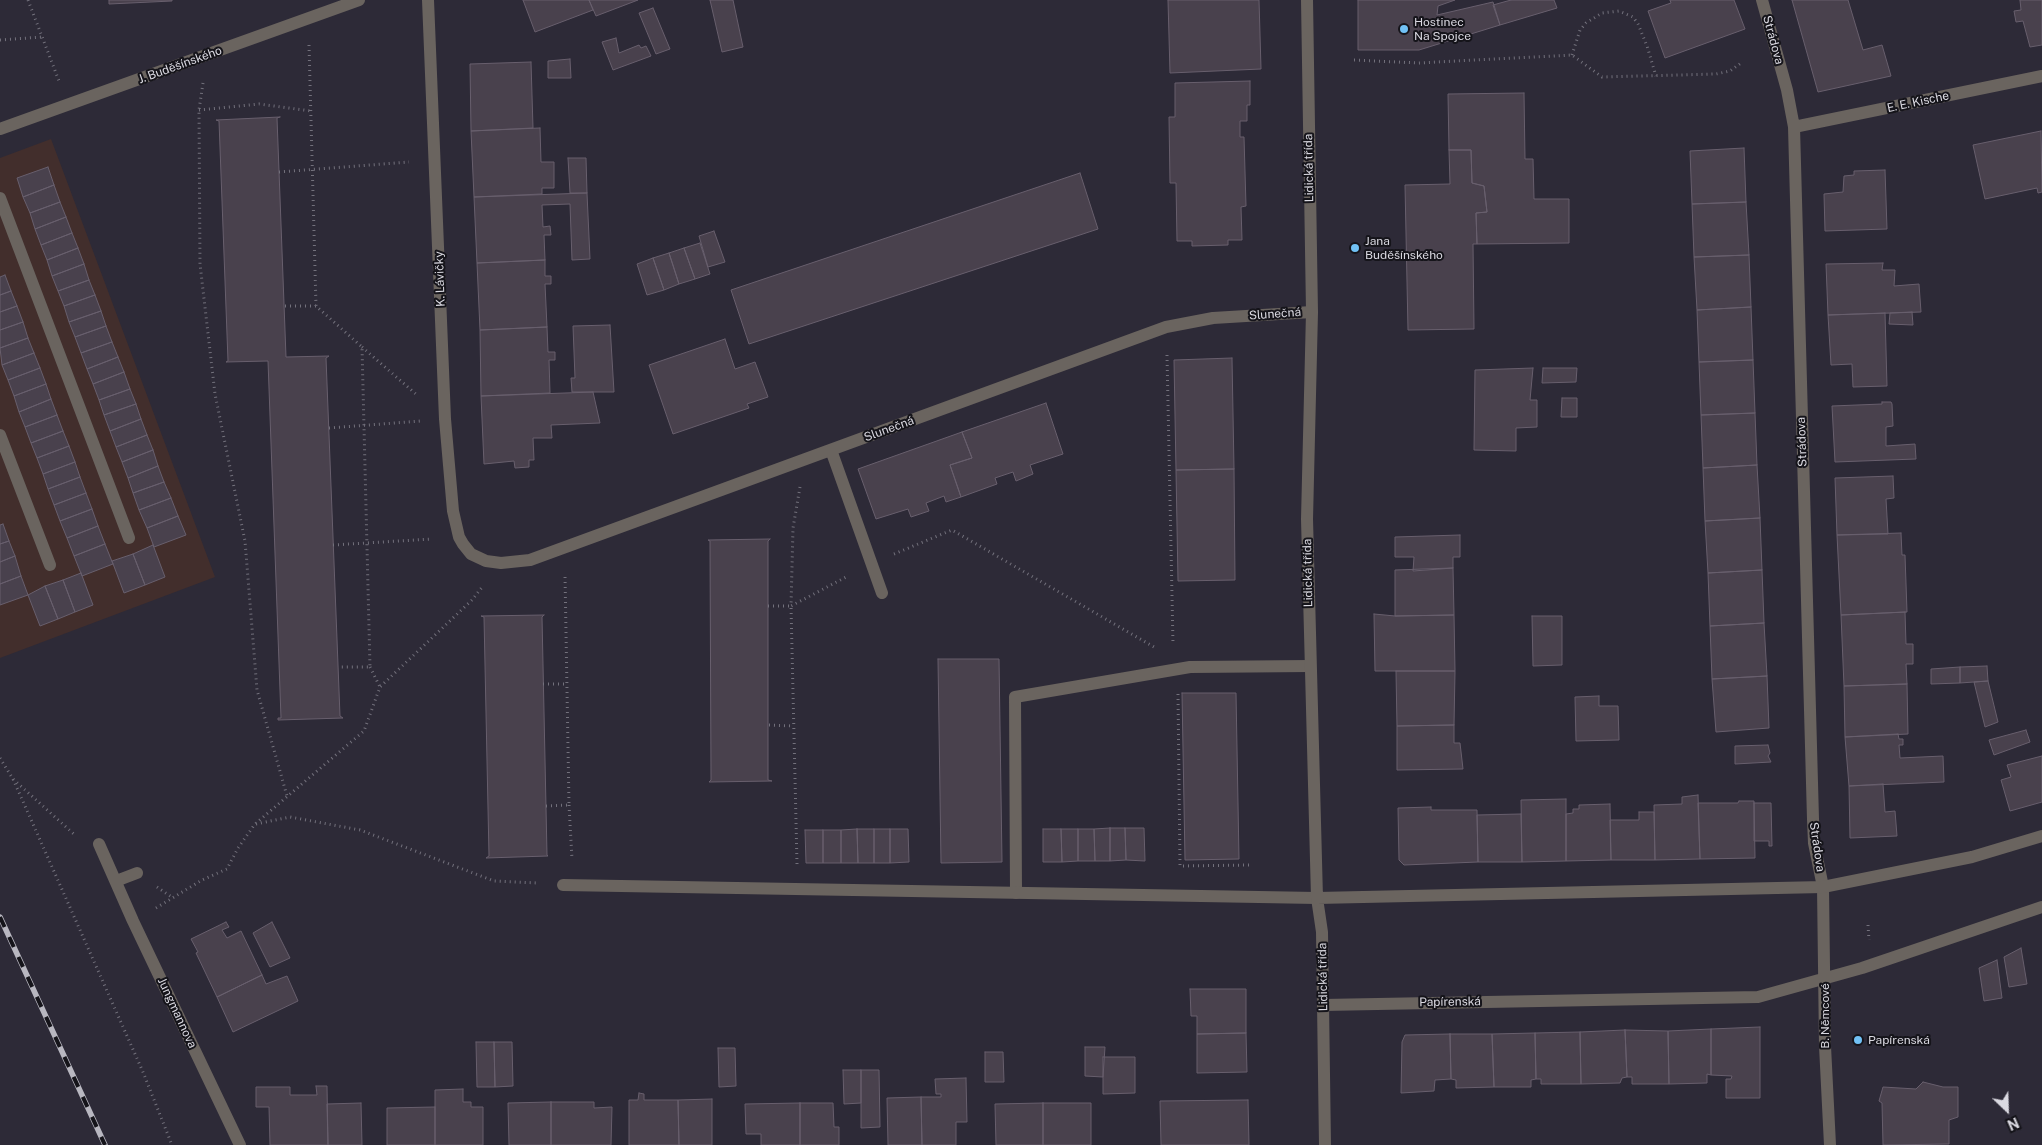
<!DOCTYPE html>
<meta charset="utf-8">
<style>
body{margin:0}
#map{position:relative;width:2042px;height:1145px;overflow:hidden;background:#2d2a37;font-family:"Public Sans",sans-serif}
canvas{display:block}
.north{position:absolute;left:1982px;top:1085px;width:50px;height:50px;-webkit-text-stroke:4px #15141a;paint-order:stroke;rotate:156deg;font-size:14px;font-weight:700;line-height:20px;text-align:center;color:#dad9e1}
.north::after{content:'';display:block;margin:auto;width:18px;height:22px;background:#dad9e1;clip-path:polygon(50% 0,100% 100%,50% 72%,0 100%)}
</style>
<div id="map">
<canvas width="2042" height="1145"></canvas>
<div class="north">N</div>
</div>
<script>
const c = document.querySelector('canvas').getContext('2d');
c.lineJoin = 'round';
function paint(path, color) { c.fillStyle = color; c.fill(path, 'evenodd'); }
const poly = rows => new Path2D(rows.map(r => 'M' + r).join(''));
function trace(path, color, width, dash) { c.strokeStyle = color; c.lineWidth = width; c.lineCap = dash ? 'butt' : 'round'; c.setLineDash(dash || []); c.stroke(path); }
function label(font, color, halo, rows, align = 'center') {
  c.font = font + ' "Public Sans",sans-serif'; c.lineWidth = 4; c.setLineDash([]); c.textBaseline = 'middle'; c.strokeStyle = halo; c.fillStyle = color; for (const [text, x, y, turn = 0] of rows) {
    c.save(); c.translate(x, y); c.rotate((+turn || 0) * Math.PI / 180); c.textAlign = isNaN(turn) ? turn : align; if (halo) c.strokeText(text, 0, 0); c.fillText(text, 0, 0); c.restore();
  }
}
const industrial = poly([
 [51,139,215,577,0,658,0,158]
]);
const building = poly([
 [109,0,172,0,172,1,109,4,109,0],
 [523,0,589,0,593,10,535,32,523,0],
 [589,0,638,0,596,16,589,0],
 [710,0,733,0,743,47,722,52,710,0],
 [1168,0,1259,0,1261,69,1170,73,1168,0],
 [1358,0,1455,0,1438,6,1437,15,1493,2,1500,25,1419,50,1358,50,1358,0],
 [1511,0,1554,0,1557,8,1500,25,1493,5,1511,0],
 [1670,0,1734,0,1745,29,1665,58,1648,11,1671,3,1670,0],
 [1792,0,1848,0,1863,50,1882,45,1891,76,1818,92,1792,0],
 [2020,0,2042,0,2042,45,2030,47,2023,21,2016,22,2014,11,2021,10,2020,0],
 [653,8,670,49,656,54,639,13,653,8],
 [616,38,619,53,639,45,641,48,646,46,651,56,613,70,602,42,616,38],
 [570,59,571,78,548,78,548,61,570,59],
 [531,62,533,128,471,131,470,64,531,62],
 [1250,81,1250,105,1247,105,1247,121,1240,121,1240,137,1244,137,1246,206,1241,207,1242,240,1228,240,1228,245,1192,246,1192,241,1177,241,1176,183,1170,183,1169,117,1175,117,1175,83,1250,81],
 [1524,93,1525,159,1533,159,1534,199,1569,199,1569,243,1477,244,1476,213,1487,212,1484,186,1472,183,1471,150,1449,150,1448,94,1524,93],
 [280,117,277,118,286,357,329,356,326,358,340,716,343,718,278,720,278,718,281,718,268,361,226,362,228,361,219,121,216,120,280,117],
 [540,128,541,162,554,162,554,188,542,188,542,194,474,197,471,131,540,128],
 [2041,131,2042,192,2038,193,2037,188,1985,199,1973,145,2041,131],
 [1744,148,1746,202,1692,204,1690,151,1744,148],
 [1449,150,1471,150,1472,183,1484,186,1487,212,1476,213,1477,244,1473,244,1474,329,1408,330,1405,185,1450,184,1449,150],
 [568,158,586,158,587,193,570,193,568,158],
 [48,167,54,185,23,197,17,178,48,167],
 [1885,170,1887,229,1825,231,1824,194,1843,192,1844,176,1854,175,1854,171,1885,170],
 [1080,173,1098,229,749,344,731,290,1080,173],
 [54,185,60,202,30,213,23,197,54,185],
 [587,193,590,259,572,260,570,204,542,205,543,227,550,226,551,235,544,235,545,260,477,263,474,197,587,193],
 [60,202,66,217,35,229,30,213,60,202],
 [1746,202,1749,255,1694,257,1692,204,1746,202],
 [66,217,72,233,41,245,35,229,66,217],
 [714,231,725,262,708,267,699,236,714,231],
 [72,233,78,248,47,260,41,245,72,233],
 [700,243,710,274,695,279,684,248,700,243],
 [78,248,84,264,52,276,47,260,78,248],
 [684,248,695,279,679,284,669,253,684,248],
 [669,253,679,284,664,290,653,258,669,253],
 [1749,255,1751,307,1697,310,1694,257,1749,255],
 [653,258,664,290,647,295,637,264,653,258],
 [545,260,545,276,551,276,551,284,545,284,547,327,480,330,477,263,545,260],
 [1883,263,1882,270,1895,270,1894,286,1919,284,1921,312,1828,315,1826,264,1883,263],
 [84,264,89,280,58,291,52,276,84,264],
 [5,275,11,291,0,295,0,277,5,275],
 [89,280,95,295,64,306,58,291,89,280],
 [11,291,17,306,0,312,0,295,11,291],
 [95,295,101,311,69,322,64,306,95,295],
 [17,306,23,322,0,330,0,312,17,306],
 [1751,307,1753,360,1699,362,1697,310,1751,307],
 [101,311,106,326,75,337,69,322,101,311],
 [1912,312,1913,325,1889,324,1890,313,1912,312],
 [1885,313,1887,386,1853,387,1852,364,1831,365,1828,315,1885,313],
 [23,322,28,338,0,348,0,330,23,322],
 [610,325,614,392,572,392,571,378,575,378,573,326,610,325],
 [106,326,112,342,81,353,75,337,106,326],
 [547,327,548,352,555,352,555,360,549,360,550,393,481,396,480,330,547,327],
 [28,338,34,353,2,365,0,348,28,338],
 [725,339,735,369,755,362,768,397,747,404,749,408,673,434,649,365,725,339],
 [112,342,118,357,87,369,81,353,112,342],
 [34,353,40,368,8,380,2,365,34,353],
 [118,357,124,372,93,384,87,369,118,357],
 [1232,358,1234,469,1176,470,1174,360,1232,358],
 [1753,360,1755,413,1701,415,1699,362,1753,360],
 [40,368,46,384,14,396,8,380,40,368],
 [1533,368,1530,400,1537,400,1537,427,1516,428,1516,451,1474,450,1475,370,1533,368],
 [1543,368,1577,368,1576,382,1542,383,1543,368],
 [124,372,130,389,99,400,93,384,124,372],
 [46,384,51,399,19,412,14,396,46,384],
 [130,389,136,404,104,415,99,400,130,389],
 [593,392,600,423,551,425,552,438,533,438,534,460,529,460,529,467,515,468,514,461,484,464,481,396,593,392],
 [1562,398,1577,398,1577,417,1561,417,1562,398],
 [51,399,57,415,25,427,19,412,51,399],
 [1882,402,1891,402,1892,404,1893,426,1886,427,1886,446,1915,444,1916,459,1835,462,1832,406,1882,404,1882,402],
 [1046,403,1063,454,1030,465,1033,474,1016,481,1013,472,995,478,997,484,961,497,950,465,972,458,962,432,1046,403],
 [136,404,141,419,110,431,104,415,136,404],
 [1755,413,1757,465,1703,468,1701,415,1755,413],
 [57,415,63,431,31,443,25,427,57,415],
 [141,419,147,435,116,447,110,431,141,419],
 [63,431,69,446,37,458,31,443,63,431],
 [962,432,972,458,950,465,961,497,946,502,944,496,926,503,929,511,911,517,908,509,876,519,858,469,962,432],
 [147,435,153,450,122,462,116,447,147,435],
 [69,446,75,462,43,474,37,458,69,446],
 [153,450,158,466,128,478,122,462,153,450],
 [75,462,80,477,48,489,43,474,75,462],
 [1757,465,1760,518,1705,521,1703,468,1757,465],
 [158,466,164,482,133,493,128,478,158,466],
 [1234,469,1235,580,1178,581,1176,470,1234,469],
 [1893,476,1894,498,1886,499,1888,534,1837,535,1835,478,1893,476],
 [80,477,86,493,54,505,48,489,80,477],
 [164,482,171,498,139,510,133,493,164,482],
 [86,493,92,509,60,521,54,505,86,493],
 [171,498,178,516,147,528,139,510,171,498],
 [92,509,98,526,67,538,60,521,92,509],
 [178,516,186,535,154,547,147,528,178,516],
 [1760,518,1762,570,1708,573,1705,521,1760,518],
 [3,524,9,541,0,544,0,525,3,524],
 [98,526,105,544,74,556,67,538,98,526],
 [1901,533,1902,555,1905,555,1907,612,1841,615,1837,535,1901,533],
 [1460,535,1460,557,1453,557,1453,568,1413,571,1414,557,1395,557,1395,537,1460,535],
 [770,539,768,541,768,780,772,781,709,782,711,780,710,541,708,540,770,539],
 [9,541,15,556,0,562,0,544,9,541],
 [105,544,113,564,82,576,74,556,105,544],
 [153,545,165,577,145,585,133,554,153,545],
 [133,554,145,585,124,593,112,561,133,554],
 [15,556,21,576,0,584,0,562,15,556],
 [1453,568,1454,615,1395,616,1395,570,1453,568],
 [1762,570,1764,623,1710,626,1708,573,1762,570],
 [81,573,93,605,75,612,63,580,81,573],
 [21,576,28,595,0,605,0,584,21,576],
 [63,580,75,612,58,619,45,586,63,580],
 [45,586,58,619,40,626,28,595,45,586],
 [1905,612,1906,644,1913,644,1913,664,1906,664,1907,684,1844,686,1841,615,1905,612],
 [1374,614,1395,616,1454,615,1455,671,1375,671,1374,614],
 [544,615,542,617,547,855,548,856,486,858,489,856,484,617,481,616,544,615],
 [1532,616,1562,616,1562,665,1533,666,1532,616],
 [1764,623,1767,676,1712,679,1710,626,1764,623],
 [938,659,999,659,1002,862,941,863,938,659],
 [1987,666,1988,681,1960,683,1960,667,1987,666],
 [1960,667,1960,683,1931,684,1931,669,1960,667],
 [1396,671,1455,671,1454,725,1397,726,1396,671],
 [1767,676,1769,728,1716,732,1712,679,1767,676],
 [1988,681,1998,722,1985,727,1974,682,1988,681],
 [1907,684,1908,734,1845,737,1844,686,1907,684],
 [1182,693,1236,693,1239,859,1185,860,1182,693],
 [1599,696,1599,706,1618,706,1619,740,1576,741,1575,697,1599,696],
 [1454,725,1454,743,1460,743,1463,769,1397,770,1397,726,1454,725],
 [2026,730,2030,742,1994,755,1989,740,2026,730],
 [1898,734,1899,739,1903,739,1903,745,1899,745,1900,758,1943,756,1944,782,1849,786,1845,737,1898,734],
 [1768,745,1770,753,1768,756,1771,762,1735,764,1735,746,1768,745],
 [2042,756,2042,802,2010,811,2001,780,2011,777,2007,765,2042,756],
 [1883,784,1885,812,1895,811,1897,836,1850,838,1849,786,1883,784],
 [1698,795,1700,859,1655,860,1654,805,1682,804,1682,797,1698,795],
 [1566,799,1566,861,1522,862,1521,800,1566,799],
 [1739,801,1754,801,1755,858,1700,859,1698,803,1738,803,1739,801],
 [1754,803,1771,803,1772,846,1769,846,1769,841,1754,841,1754,803],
 [1610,804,1611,860,1566,861,1566,814,1573,813,1573,809,1579,809,1579,805,1610,804],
 [1431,807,1431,810,1477,810,1478,862,1404,865,1399,860,1398,808,1431,807],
 [1639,812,1654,812,1655,860,1611,860,1610,820,1639,820,1639,812],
 [1521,814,1522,862,1478,862,1477,815,1521,814],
 [1110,828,1125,828,1126,860,1110,861,1110,828],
 [1110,828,1110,861,1095,861,1094,829,1110,828],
 [1125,828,1144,828,1145,861,1126,860,1125,828],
 [857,829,858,863,841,863,841,830,857,829],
 [857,829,874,829,874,863,858,863,857,829],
 [874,829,890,829,890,863,874,863,874,829],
 [890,829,908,829,909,862,890,863,890,829],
 [1043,829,1061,829,1062,862,1043,862,1043,829],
 [1061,829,1078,829,1078,861,1062,862,1061,829],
 [1078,829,1094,829,1095,861,1078,861,1078,829],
 [805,830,823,830,823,863,806,863,805,830],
 [823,830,841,830,841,863,823,863,823,830],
 [226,922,229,927,222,930,227,938,241,931,262,975,217,997,196,953,198,952,191,939,226,922],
 [272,922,290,958,270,967,253,933,272,922],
 [2021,948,2027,984,2009,987,2004,957,2021,948],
 [1997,960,2002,998,1984,1001,1979,968,1997,960],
 [262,975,266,984,287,976,298,1001,233,1032,217,997,262,975],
 [1190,989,1246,989,1246,1033,1197,1034,1197,1016,1191,1016,1190,989],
 [1760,1027,1760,1098,1726,1098,1726,1079,1731,1079,1732,1076,1711,1075,1711,1029,1760,1027],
 [1711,1029,1711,1075,1707,1074,1707,1083,1669,1084,1668,1031,1711,1029],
 [1625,1030,1627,1077,1622,1078,1620,1083,1581,1084,1580,1032,1625,1030],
 [1625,1030,1668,1031,1669,1084,1632,1084,1632,1077,1627,1077,1625,1030],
 [1580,1032,1581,1084,1541,1084,1541,1079,1536,1079,1535,1033,1580,1032],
 [1246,1033,1247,1072,1197,1073,1197,1034,1246,1033],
 [1535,1033,1536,1079,1531,1080,1531,1087,1494,1087,1492,1034,1535,1033],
 [1450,1034,1451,1079,1435,1080,1434,1091,1401,1093,1402,1042,1405,1035,1450,1034],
 [1450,1034,1492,1034,1494,1087,1456,1088,1456,1080,1451,1079,1450,1034],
 [476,1042,494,1042,495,1087,477,1087,476,1042],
 [494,1042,512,1042,513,1086,495,1087,494,1042],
 [1085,1047,1105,1047,1103,1077,1085,1076,1085,1047],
 [718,1048,735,1048,736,1086,719,1087,718,1048],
 [985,1052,1003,1052,1004,1082,985,1082,985,1052],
 [1103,1057,1135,1057,1135,1093,1103,1094,1103,1057],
 [843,1070,861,1070,861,1103,844,1104,843,1070],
 [861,1070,879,1070,880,1127,861,1128,861,1070],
 [966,1078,967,1122,956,1122,956,1145,922,1145,921,1097,941,1097,941,1094,936,1094,935,1079,966,1078],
 [1923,1082,1943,1087,1958,1087,1958,1117,1949,1120,1949,1144,1883,1145,1882,1103,1879,1101,1883,1087,1916,1089,1923,1082],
 [316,1086,327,1086,328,1145,270,1145,269,1107,256,1107,256,1087,290,1087,290,1095,317,1095,316,1086],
 [463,1089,463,1102,471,1102,471,1107,483,1107,483,1145,435,1145,435,1090,463,1089],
 [639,1093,644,1094,644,1100,678,1100,679,1145,629,1145,629,1100,638,1100,639,1093],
 [921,1097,922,1145,888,1145,887,1098,921,1097],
 [712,1099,712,1145,679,1145,678,1100,712,1099],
 [1248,1100,1249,1145,1161,1145,1160,1101,1248,1100],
 [551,1102,551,1145,509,1145,508,1103,551,1102],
 [551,1102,594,1102,594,1108,612,1107,611,1145,551,1145,551,1102],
 [361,1103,362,1145,328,1145,327,1104,361,1103],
 [800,1103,833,1103,834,1127,839,1127,839,1145,800,1145,800,1103],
 [800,1103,800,1145,761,1145,761,1134,746,1134,745,1104,800,1103],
 [1043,1103,1091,1103,1091,1145,1043,1145,1043,1103],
 [1043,1103,1043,1145,996,1145,995,1104,1043,1103],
 [435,1107,435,1145,387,1145,387,1108,435,1107]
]);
const path = poly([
 [28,0,59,81],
 [0,40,42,37],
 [309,45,316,306,362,347,370,667,338,667],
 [1572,55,1580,30,1586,23,1602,13,1619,11,1633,17,1638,24,1647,46,1656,76],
 [1354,60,1418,63,1572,55,1602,77,1716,74,1730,71,1741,63],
 [203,83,199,110,200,264,215,394,245,541,257,690,287,796],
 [199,110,259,104,311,111],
 [279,172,409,162],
 [285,306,316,306],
 [362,347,417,395],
 [1167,355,1173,644],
 [329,428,421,421],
 [800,487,793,528,791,606,848,576],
 [333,545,432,539],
 [894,554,952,530,1154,647],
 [768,606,791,606,797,864],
 [370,667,380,687],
 [543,684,567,684],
 [1178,694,1180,866,1249,865],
 [769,725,793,726],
 [0,758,13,779,76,836],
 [13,779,143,1072,172,1145],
 [569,805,572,859],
 [546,806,569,805,565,575],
 [256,824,290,817,360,830,494,881,538,883],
 [157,887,173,898],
 [156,908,202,880,227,869,238,848,255,824,364,731,380,687,472,600,483,586],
 [1868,925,1869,940]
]);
const service = poly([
 [0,198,129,538],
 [0,435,50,565],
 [1016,893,1015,697,1190,667,1310,666]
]);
const minor = poly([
 [428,0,445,419,453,511,459,537,463,544,471,554,486,561,501,563,530,560,1166,327,1213,318,1312,312],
 [1762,0,1787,90,1794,127,1813,819,1814,843,1823,887,1825,1046,1830,1145],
 [1794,127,2042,76],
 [0,129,359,0],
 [831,450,882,593],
 [99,844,133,921,240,1145],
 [116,881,137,873],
 [563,885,1317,898],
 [1323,1005,1758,997,1862,968,2042,907]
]);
const tertiary = poly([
 [1307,0,1312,312,1307,519,1317,898,1322,932,1325,1145],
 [1317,898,1823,887,1972,857,2042,836]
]);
const rail = poly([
 [0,917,105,1145]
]);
const markers = [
 [1404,29,5,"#71c1f5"],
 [1355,248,5,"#71c1f5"],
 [1858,1040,5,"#71c1f5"]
];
const poiNames = [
 ["Hostinec",1414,22],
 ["Na Spojce",1414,36],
 ["Jana",1365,241],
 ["Buděšínského",1365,255],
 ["Papírenská",1868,1040]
];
const streetNames = [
 ["Strádova",1773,40,75],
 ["J. Buděšínského",180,65,-20],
 ["E. E. Kische",1918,102,-12],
 ["Lidická třída",1309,168,-91],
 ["K. Lávičky",440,279,-92],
 ["Slunečná",1275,314,-4],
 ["Slunečná",889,429,-20],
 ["Strádova",1802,442,-92],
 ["Lidická třída",1308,573,-91],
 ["Strádova",1817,847,82],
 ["Lidická třída",1323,977,-91],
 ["Papírenská",1450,1002,-1],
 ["Jungmannova",177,1013,65],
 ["B. Němcové",1825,1016,-90]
];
paint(industrial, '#422e2c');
paint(building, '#49414d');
trace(building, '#685f6d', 1);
trace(path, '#73717c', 3, [1, 4]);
trace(service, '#6a645f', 12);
trace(minor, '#6a645f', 12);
trace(tertiary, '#6a645f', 12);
trace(rail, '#b8b7c0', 5.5);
trace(rail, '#15141a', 4, [11]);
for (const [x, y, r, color] of markers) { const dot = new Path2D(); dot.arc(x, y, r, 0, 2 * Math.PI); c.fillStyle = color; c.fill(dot); trace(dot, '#15141a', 2); }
label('12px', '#dad9e1', '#15141a', poiNames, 'left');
label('12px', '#dad9e1', '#15141a', streetNames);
</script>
